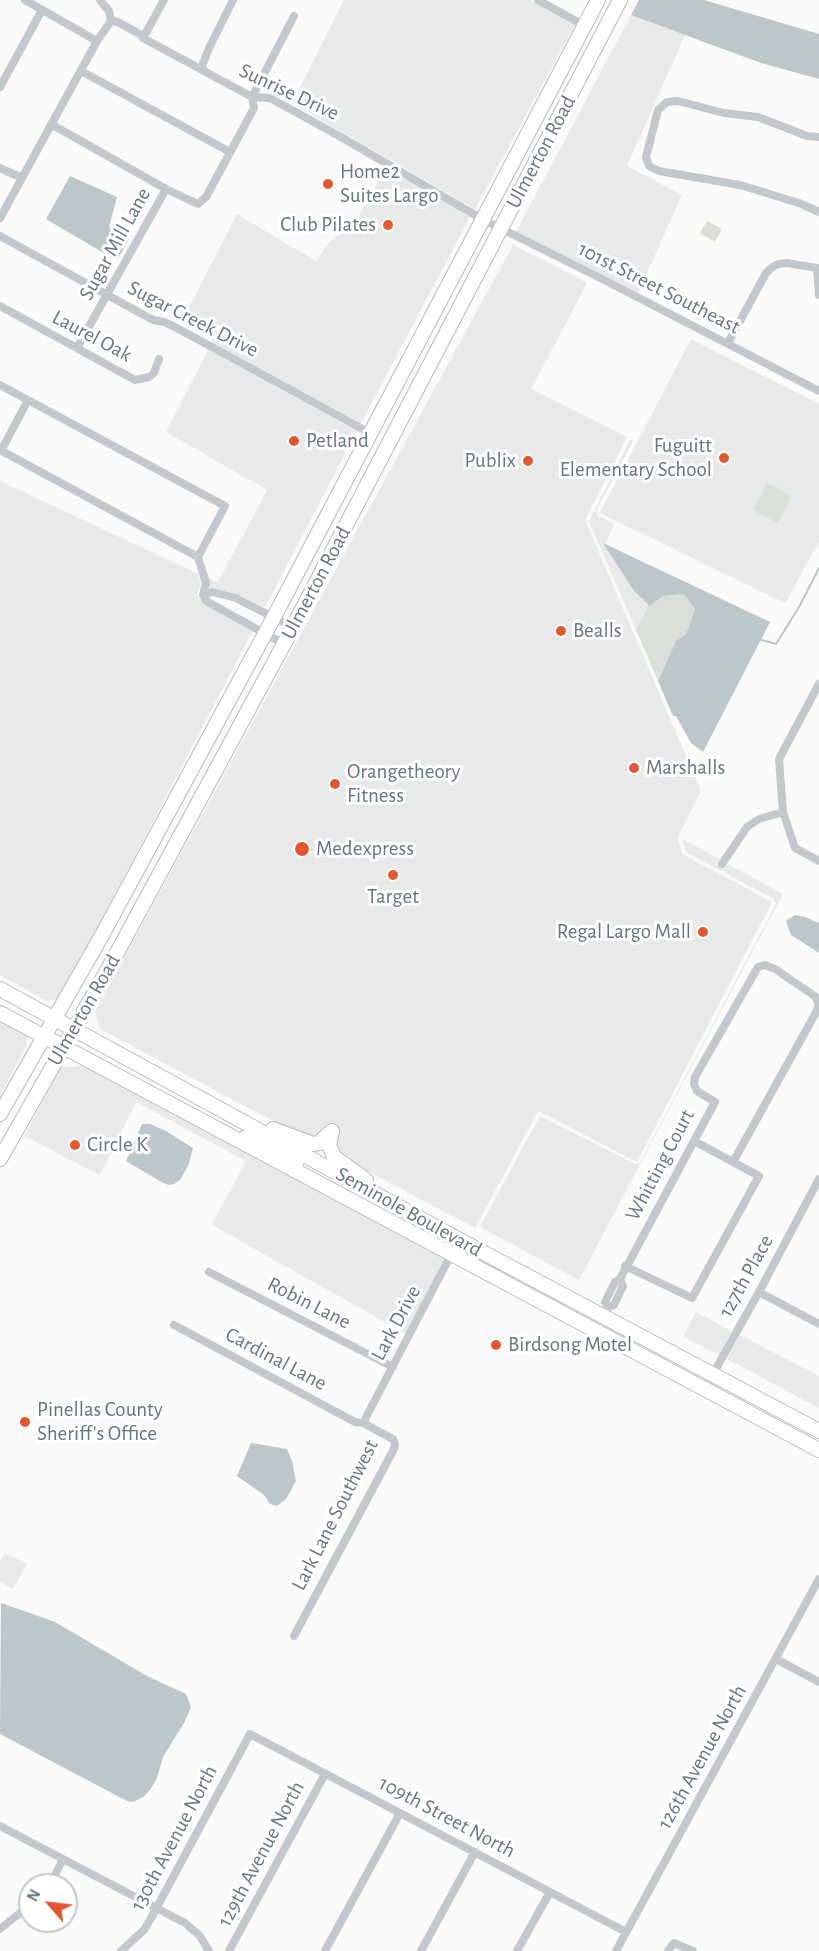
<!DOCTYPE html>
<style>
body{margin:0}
#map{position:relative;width:819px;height:1951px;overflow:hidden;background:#fafaf8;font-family:"Alegreya Sans",sans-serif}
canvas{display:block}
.north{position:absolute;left:18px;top:1873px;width:60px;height:60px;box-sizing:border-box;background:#fff;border:2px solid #c1c8cd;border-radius:50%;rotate:298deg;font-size:16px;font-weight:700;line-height:24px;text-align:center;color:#657683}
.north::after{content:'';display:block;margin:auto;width:21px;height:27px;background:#e4572e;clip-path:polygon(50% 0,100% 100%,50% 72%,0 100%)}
</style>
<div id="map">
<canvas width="819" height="1951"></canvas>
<div class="north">N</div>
</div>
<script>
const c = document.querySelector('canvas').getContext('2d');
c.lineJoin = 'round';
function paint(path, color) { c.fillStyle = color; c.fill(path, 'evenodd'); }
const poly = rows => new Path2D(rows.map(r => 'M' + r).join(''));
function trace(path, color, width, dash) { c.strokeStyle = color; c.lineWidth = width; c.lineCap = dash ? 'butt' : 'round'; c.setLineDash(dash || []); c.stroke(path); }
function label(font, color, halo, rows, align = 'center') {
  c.font = font + ' "Alegreya Sans",sans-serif'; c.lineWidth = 6; c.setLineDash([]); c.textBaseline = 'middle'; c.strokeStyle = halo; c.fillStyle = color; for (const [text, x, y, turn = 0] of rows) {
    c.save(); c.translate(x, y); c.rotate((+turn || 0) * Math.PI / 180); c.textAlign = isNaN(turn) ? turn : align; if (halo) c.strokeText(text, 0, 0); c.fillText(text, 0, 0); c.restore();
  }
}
const built = poly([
 [344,0,530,0,575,25,475,209,292,103],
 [631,15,685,35,627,166,682,195,638,293,516,232],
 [383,166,470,217,361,423,211,343,216,333,185,315,237,214,316,261,328,244,335,237,352,228,379,180],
 [513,245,587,283,531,389,627,437,585,520,701,791,678,837,682,854,772,902,637,1162,538,1111,475,1228,100,1029,95,1011],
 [691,339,819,404,819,542,785,603,600,513],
 [208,350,357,431,265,607,237,594,213,588,209,589,209,579,218,582,267,490,166,432],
 [630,440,633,441,596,511,598,516,614,523,606,544,604,543,634,591,649,605,636,630,589,521],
 [0,481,198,574,201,583,197,593,198,597,204,605,253,630,61,998,47,1001,0,975],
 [682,839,720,859,716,865,724,870,728,864,783,894,579,1280,480,1227,540,1116,635,1164,640,1163,776,904,774,899,686,852],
 [0,1019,28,1034,26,1047,0,1096],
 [88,1066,445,1259,406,1334,212,1225,246,1161,136,1102,100,1175,24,1136,61,1067],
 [696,1312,732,1331,719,1355,683,1336],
 [740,1335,819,1376,819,1408,727,1359],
 [5,1553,27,1564,13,1589,0,1582,0,1562]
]);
const green = poly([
 [707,221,722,229,715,242,700,233],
 [767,483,792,496,777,523,753,510],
 [684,594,695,609,686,634,676,641,658,681,636,630,648,607,663,596]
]);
const water = poly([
 [639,0,704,0,819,34,819,79,761,63,631,15],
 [70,176,117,197,109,227,129,239,118,259,102,252,46,219],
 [603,543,770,622,703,752,691,743,676,716,673,716,658,681,676,641,686,634,695,609,684,594,663,596,648,607,649,605,634,591],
 [795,915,805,917,819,923,819,953,791,935,786,921],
 [142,1124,150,1124,166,1131,193,1148,188,1166,180,1180,174,1184,169,1185,163,1183,126,1161],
 [251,1443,287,1449,292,1461,296,1481,286,1499,277,1506,270,1504,264,1495,237,1476],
 [1,1603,55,1622,147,1676,186,1694,191,1707,184,1723,163,1757,157,1778,150,1790,143,1797,133,1802,127,1801,0,1734]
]);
const stream = poly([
 [758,639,776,644,799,607,819,568]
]);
const minor = poly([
 [25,0,97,41],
 [100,0,109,11,111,21],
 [538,0,585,26],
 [111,21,118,22,143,36,143,38,252,97,270,98,341,137,482,219,608,282,819,391],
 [143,38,164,0],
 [201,69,209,48,233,0],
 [81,71,230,152],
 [0,87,42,10],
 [51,124,166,189,198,204,206,197,254,108,252,97,294,16],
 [819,137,807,136,758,117,724,113,678,101,667,102,658,110,646,157,649,166,659,171,740,185,799,203,819,212],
 [0,168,22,178],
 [0,218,97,41,111,21],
 [0,236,153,320,164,322,173,326,370,433],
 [0,306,135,380,149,377,154,373,159,359],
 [728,343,766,273,771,268,778,264,787,263,817,268,819,295],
 [77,348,166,189],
 [0,385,225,506,198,557,0,450],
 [1,451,28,400],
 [198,557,206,583,203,595,206,601,284,644],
 [203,595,213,592,236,598,292,627],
 [819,684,779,759,783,812,795,848,819,861],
 [722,864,747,827,759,819,783,812],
 [733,1162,819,1007],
 [625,1266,692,1298,759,1176,694,1141],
 [209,1272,393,1367],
 [759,1292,819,1324],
 [608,1307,605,1302,615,1282,620,1279,715,1102,697,1091,694,1084,695,1077,758,967,765,965,775,969,816,997,819,1006],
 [606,1310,608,1307,614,1305,623,1286,620,1279],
 [174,1325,355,1422,363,1423,393,1439,395,1444,394,1449,294,1636],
 [704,1390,759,1292,819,1179],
 [363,1423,453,1251],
 [776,1659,819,1682],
 [0,1826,185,1923,200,1936,209,1951],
 [50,1885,63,1859],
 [0,1929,30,1905],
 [121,1951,144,1930,150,1920,250,1734,626,1932],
 [229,1951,325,1774],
 [325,1951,400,1813],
 [421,1951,475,1852],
 [517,1951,550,1892],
 [616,1951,819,1579],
 [668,1951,674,1943,693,1951]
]);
const primary = poly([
 [0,989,456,1238,819,1431],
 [0,1013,819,1450],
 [0,1114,101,937,274,617,598,0],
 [273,1129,313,1144,319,1143,332,1131],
 [332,1131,329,1145,334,1157,366,1180],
 [244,1138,251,1138,297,1161],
 [0,1159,112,962,284,644,620,0]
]);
const markers = [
 [328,184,6,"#e4572e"],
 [388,225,6,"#e4572e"],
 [294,441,6,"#e4572e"],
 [724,458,6,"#e4572e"],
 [528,461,6,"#e4572e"],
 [561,631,6,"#e4572e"],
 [634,768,6,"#e4572e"],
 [335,784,6,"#e4572e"],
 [302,849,8,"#e4572e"],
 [393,875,6,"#e4572e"],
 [703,932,6,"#e4572e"],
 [75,1145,6,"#e4572e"],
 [496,1345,6,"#e4572e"],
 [25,1422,6,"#e4572e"]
];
const streetNames = [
 ["Sunrise Drive",289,92,25],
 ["Ulmerton Road",541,152,-62],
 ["Sugar Mill Lane",115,244,-61],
 ["101st Street Southeast",659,288,27],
 ["Sugar Creek Drive",193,319,27],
 ["Laurel Oak",92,336,28],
 ["Ulmerton Road",316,583,-62],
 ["Ulmerton Road",84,1010,-60],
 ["Whitting Court",660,1165,-62],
 ["Seminole Boulevard",409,1212,29],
 ["127th Place",746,1276,-61],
 ["Robin Lane",309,1303,27],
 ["Lark Drive",396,1323,-62],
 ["Cardinal Lane",276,1359,28],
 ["Lark Lane Southwest",335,1515,-63],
 ["126th Avenue North",702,1757,-61],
 ["109th Street North",447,1817,28],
 ["130th Avenue North",174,1838,-62],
 ["129th Avenue North",261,1854,-62]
];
const poiNames = [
 ["Home2",340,172],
 ["Suites Largo",340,196],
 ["Club Pilates",376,225,"right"],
 ["Petland",306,441],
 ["Fuguitt",712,446,"right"],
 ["Elementary School",712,470,"right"],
 ["Publix",516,461,"right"],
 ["Bealls",573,631],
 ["Marshalls",646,768],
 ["Orangetheory",347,772],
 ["Fitness",347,796],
 ["Medexpress",316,849],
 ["Target",393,897,"center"],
 ["Regal Largo Mall",691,932,"right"],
 ["Circle K",87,1145],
 ["Birdsong Motel",508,1345],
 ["Pinellas County",37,1410],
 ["Sheriff's Office",37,1434]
];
paint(built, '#e8e9e9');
paint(green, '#dadfd7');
paint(water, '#bbc7cb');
trace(stream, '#bbc7cb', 2);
trace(primary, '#b5babe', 16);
trace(minor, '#c3c8cc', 8);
trace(primary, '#fff', 14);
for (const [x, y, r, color] of markers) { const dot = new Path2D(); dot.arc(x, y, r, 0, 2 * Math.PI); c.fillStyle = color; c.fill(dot); trace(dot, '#fff', 2); }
label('21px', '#657683', '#fff', streetNames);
label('21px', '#657683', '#fff', poiNames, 'left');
</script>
